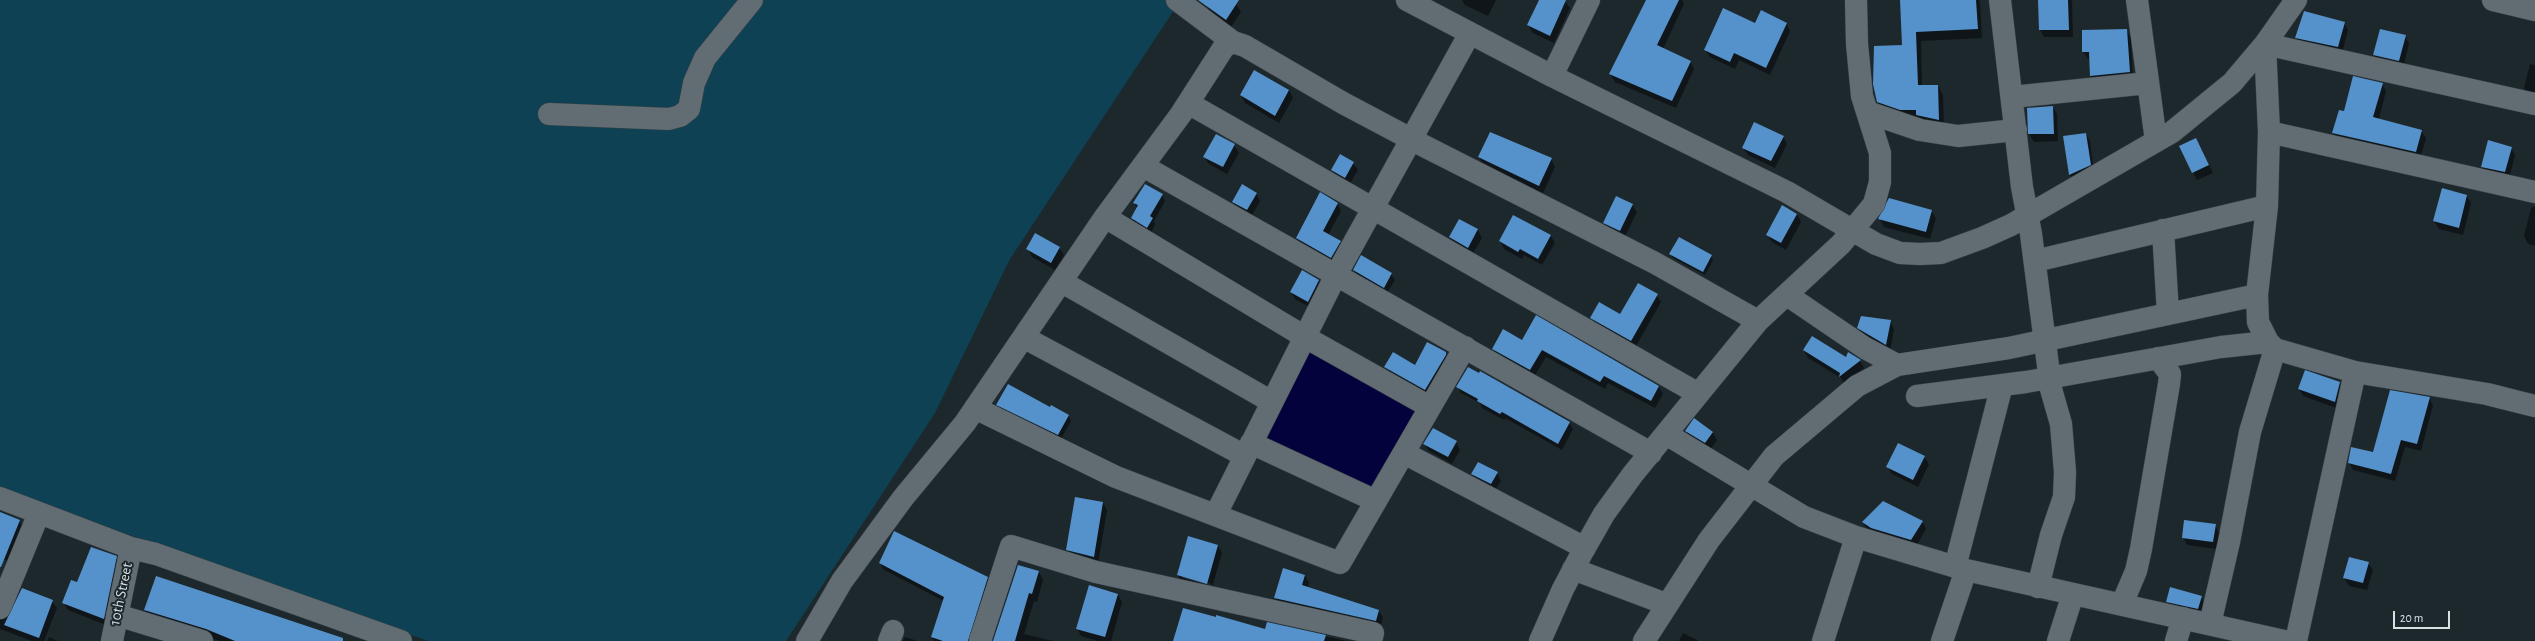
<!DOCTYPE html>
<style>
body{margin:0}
#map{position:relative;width:2535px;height:641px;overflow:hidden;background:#1d282d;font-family:"Alegreya Sans",sans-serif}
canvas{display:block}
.scale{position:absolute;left:2393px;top:611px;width:57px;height:18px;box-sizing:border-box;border:2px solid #dae1e4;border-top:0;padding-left:5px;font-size:12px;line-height:14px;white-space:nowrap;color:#dae1e4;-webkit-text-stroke:3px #1d282d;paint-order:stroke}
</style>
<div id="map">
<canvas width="2535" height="641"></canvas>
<div class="scale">20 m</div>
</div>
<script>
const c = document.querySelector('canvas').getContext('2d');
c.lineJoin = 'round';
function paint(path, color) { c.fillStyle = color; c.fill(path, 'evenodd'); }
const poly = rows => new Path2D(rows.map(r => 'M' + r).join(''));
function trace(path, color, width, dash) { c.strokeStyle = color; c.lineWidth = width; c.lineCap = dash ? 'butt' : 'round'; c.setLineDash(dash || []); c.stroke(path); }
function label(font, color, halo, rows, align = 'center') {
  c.font = font + ' "Alegreya Sans",sans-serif'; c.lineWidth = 4; c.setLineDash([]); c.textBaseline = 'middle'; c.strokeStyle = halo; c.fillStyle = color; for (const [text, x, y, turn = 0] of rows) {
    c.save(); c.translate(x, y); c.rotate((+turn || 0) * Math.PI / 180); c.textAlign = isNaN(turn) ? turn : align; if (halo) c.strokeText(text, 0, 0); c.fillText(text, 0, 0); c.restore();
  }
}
const green = poly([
 [0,0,1171,0,1178,4,1010,259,935,413,786,641,428,641,0,489]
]);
const water = poly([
 [1311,351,1417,411,1372,488,1260,441,1302,359]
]);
const shadow = poly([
 [1211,0,1230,0,1236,4,1241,12,1231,27,1211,13,1207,6],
 [1462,0,1496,0,1488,16,1465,5],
 [1540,0,1564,0,1570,8,1554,43,1533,33,1528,25],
 [1646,0,1682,0,1684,4,1663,49,1690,61,1694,69,1676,108,1615,82,1610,74],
 [1901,0,1979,0,1980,2,1982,38,1921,41,1922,86,1938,86,1943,95,1944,129,1884,111,1878,102,1904,46],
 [2039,0,2072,0,2073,37,2044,37,2040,30],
 [1786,23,1790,31,1770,75,1739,60,1735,69,1710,57,1705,50,1755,24],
 [2344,23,2348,30,2342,54,2301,45,2296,38],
 [2126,30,2131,38,2133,80,2095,84,2091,76,2091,59,2088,59,2083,52],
 [2405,36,2409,44,2403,68,2378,63,2374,55],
 [2530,64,2535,65,2535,98,2528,96,2524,88],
 [2382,84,2386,91,2379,119,2421,131,2426,138,2420,159,2338,141,2333,133,2340,111,2344,112],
 [1289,90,1293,98,1279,123,1245,103,1241,95],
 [2053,107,2057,114,2058,141,2034,142,2029,134,2028,109],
 [2086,134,2090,141,2094,172,2074,182,2070,175],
 [1783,136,1787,144,1775,168,1748,155,1743,148],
 [1234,145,1239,153,1227,174,1209,164,1204,157],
 [2200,146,2213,173,2197,180,2180,147],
 [2511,148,2515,155,2509,179,2487,174,2482,167],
 [1479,157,1551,159,1555,167,1543,193,1483,165],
 [1353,163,1358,170,1349,185,1337,178,1332,170],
 [1256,193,1260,201,1251,217,1238,210,1233,202],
 [1162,195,1165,201,1154,221,1155,224,1151,233,1135,224,1132,218,1137,208,1134,203],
 [2467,196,2471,203,2463,235,2439,229,2434,221],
 [1337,203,1341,211,1328,235,1340,242,1344,249,1336,265,1301,245,1297,238],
 [1632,205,1637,212,1624,238,1609,230,1604,223],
 [2535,206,2535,246,2528,244,2524,236,2531,208],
 [1931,211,1936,218,1930,239,1884,227,1880,219],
 [1797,214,1801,222,1786,250,1772,242,1767,235],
 [1459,220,1478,230,1482,238,1472,255,1454,245,1450,237],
 [1551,236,1555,243,1542,265,1524,255,1522,259,1504,249,1500,241],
 [1059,248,1064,255,1055,270,1032,257,1028,249],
 [1671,254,1711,256,1713,260,1705,275,1673,258],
 [1354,270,1391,274,1395,280,1387,293,1358,276],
 [1303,272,1319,281,1323,288,1313,309,1295,299,1291,292],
 [1657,295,1661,302,1635,348,1596,325,1592,318,1621,315],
 [1536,317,1659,387,1663,394,1655,408,1608,383,1605,389,1546,357,1534,377,1498,356,1493,349,1523,341],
 [1890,321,1894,329,1890,352,1863,335,1858,327],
 [1804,350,1860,361,1864,368,1844,383,1841,378,1808,358],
 [1445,353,1449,360,1429,396,1389,373,1385,367,1415,366],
 [2339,382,2344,390,2339,409,2303,396,2299,389],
 [1458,387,1569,422,1573,429,1562,450,1505,418,1504,420,1482,408,1480,403,1461,393],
 [2429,398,2433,405,2421,451,2405,447,2395,481,2353,470,2349,462,2374,454],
 [998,405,1050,409,1068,415,1071,421,1061,439,1001,410],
 [1686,431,1713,433,1717,440,1710,450,1690,438],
 [1456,442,1460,450,1452,464,1429,451,1424,444],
 [1924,457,1929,464,1918,487,1892,474,1887,466],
 [1497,473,1501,481,1495,491,1477,482,1472,474],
 [1103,503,1107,510,1098,564,1072,557,1068,550],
 [0,514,19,520,23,528,10,562,0,558],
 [1922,521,1926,529,1915,548,1868,530,1863,523],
 [2215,525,2219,533,2217,549,2187,545,2183,537],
 [1218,546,1222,553,1211,591,1182,583,1178,575],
 [1182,576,1212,584,1211,586,1182,578],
 [116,557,120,565,108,626,68,610,64,603,78,584],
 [880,563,987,578,991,586,973,641,934,641,932,637,944,601,884,570],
 [2368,563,2373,570,2367,590,2349,586,2344,578],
 [1284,569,1305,575,1309,583,1308,588,1379,611,1383,618,1380,628,1280,606,1275,598],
 [1039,572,1043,580,1037,602,1034,601,1024,634,1053,641,994,641],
 [1118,595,1122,602,1111,641,1098,641,1081,636,1077,628],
 [2201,597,2206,605,2202,616,2171,609,2167,602],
 [52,601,57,608,44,641,32,641,0,629,0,620],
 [145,610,341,641,220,641,150,619],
 [1268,624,1347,641,1174,641,1266,630],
 [1683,633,1697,640,1698,641,1679,641],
 [49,637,58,641,47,641],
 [905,637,918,641,903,641]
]);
const building = poly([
 [1198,0,1239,0,1226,20],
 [1539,0,1566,0,1550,36,1527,25],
 [1646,0,1679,0,1657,45,1691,61,1672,101,1609,74],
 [1900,0,1976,0,1978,29,1916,32,1918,85,1938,85,1939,120,1916,115,1916,110,1900,110,1877,102,1873,84,1874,46,1902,45],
 [2038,0,2068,0,2069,30,2039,30],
 [1723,8,1755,23,1761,10,1787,23,1766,68,1734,53,1730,62,1704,50],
 [2304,11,2345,22,2338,47,2295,38],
 [2127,29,2130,72,2090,76,2089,52,2082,52,2082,30],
 [2380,29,2406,35,2399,61,2373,55],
 [1254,70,1289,90,1275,116,1240,95],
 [2353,76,2383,83,2373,117,2422,130,2416,152,2332,133,2339,110,2344,111],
 [2053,106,2054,134,2028,134,2027,108],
 [1754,122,1784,136,1771,161,1742,148],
 [1490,132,1552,158,1539,186,1478,157],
 [2086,133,2091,165,2069,175,2063,136],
 [1216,134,1235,144,1223,167,1203,157],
 [2196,138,2209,165,2192,173,2179,146],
 [2488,140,2512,147,2505,172,2481,167],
 [1340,154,1354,162,1345,178,1331,170],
 [1145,184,1163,194,1150,216,1153,218,1147,228,1131,218,1138,205,1133,203],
 [1242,184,1257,193,1247,210,1232,202],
 [2442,188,2467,195,2459,228,2433,221],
 [1320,192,1338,203,1323,231,1341,241,1331,258,1296,238],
 [1616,196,1633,204,1620,231,1603,223],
 [1889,198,1932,210,1926,232,1878,219],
 [1782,205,1797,214,1781,243,1766,235],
 [1513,215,1551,235,1538,259,1520,249,1518,252,1499,241],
 [1459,219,1478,229,1468,248,1449,237],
 [1035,233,1060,247,1051,263,1026,249],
 [1679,237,1712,255,1703,272,1669,254],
 [1361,255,1392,273,1384,288,1353,270],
 [1302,270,1319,280,1308,302,1290,292],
 [1638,283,1658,294,1631,341,1590,318,1599,302,1620,314],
 [1536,315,1659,386,1651,401,1604,376,1600,382,1542,350,1530,370,1492,349,1503,329,1522,340],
 [1861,316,1891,320,1886,345,1857,328],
 [1812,336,1846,357,1848,352,1861,360,1839,377,1840,373,1803,350],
 [1427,342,1446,352,1446,355,1425,390,1384,367,1393,352,1415,365],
 [1468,367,1479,373,1480,371,1570,422,1558,444,1502,412,1500,414,1477,401,1478,399,1456,387],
 [2305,370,2340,382,2335,402,2298,389],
 [1008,384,1050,407,1051,405,1069,415,1058,435,996,405],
 [2390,390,2430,397,2417,444,2401,440,2391,474,2348,463,2351,447,2373,452],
 [1694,418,1713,432,1705,443,1685,431],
 [1433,428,1457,441,1448,457,1423,444],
 [1898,443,1925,456,1913,480,1886,467],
 [1478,462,1498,472,1491,484,1471,474],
 [1075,497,1103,502,1094,557,1066,550],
 [1883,501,1923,521,1911,540,1871,528,1862,522],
 [0,512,20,520,1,567,0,567],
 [2184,520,2216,524,2213,542,2182,538],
 [894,531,988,577,968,641,943,641,931,637,944,597,879,563],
 [1188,536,1218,545,1207,584,1177,575],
 [91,547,117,556,104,619,62,603,71,580,77,582],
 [2349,557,2369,562,2363,583,2343,578],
 [1018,565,1039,571,1032,594,1029,593,1015,641,993,641],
 [1283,568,1305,575,1302,585,1379,610,1376,621,1274,598],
 [156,576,343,638,343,641,235,641,206,629,144,610],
 [1089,585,1118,594,1105,637,1076,629],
 [2170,587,2202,596,2198,609,2166,602],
 [22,588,53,600,39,638,4,625],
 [1183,608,1216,617,1216,615,1265,629,1267,622,1326,635,1324,641,1173,641]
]);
const minor = poly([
 [1177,0,1233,42],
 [1407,0,1552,76,1787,192,1876,244,1900,253,1920,254,1941,253,1982,238,2011,225,2172,132,2232,83,2265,44,2296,0],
 [2000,0,2022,187,2031,234,2051,389,2061,424,2065,472,2064,497,2051,535,2038,587],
 [2137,0,2156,141],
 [2493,0,2535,10],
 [1552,76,1589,0],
 [2012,97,2148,83],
 [1188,103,1697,393],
 [2535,104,2265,44,2269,132,2267,206,2257,295,2258,322,2268,342,2275,349,2355,372,2487,394,2535,406],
 [1867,112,1920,130,1958,136,2016,130],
 [549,114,669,119,680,116,689,109,694,83,705,58,752,0],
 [2269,132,2535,192],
 [1143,166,1651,453],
 [1105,217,1305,337,1430,407],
 [2163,230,2168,314],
 [2035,261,2267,206],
 [1062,282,1272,402],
 [1787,295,1865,348,1897,365],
 [1025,338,1245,456],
 [1917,396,2026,382,2221,347,2268,342],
 [975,408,1116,477,1340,563,1465,347],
 [1666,434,1804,517,1856,537,1966,570,2284,641],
 [1251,443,1376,501],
 [1404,453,1585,548],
 [0,498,131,548,156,554,401,641],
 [1216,514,1336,275,1470,33],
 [1955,567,2002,385],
 [1573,569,1666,604],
 [2122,604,2136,571,2141,549,2169,384,2170,374,2158,358],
 [0,608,39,513],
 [117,615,202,641],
 [2210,624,2229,542,2250,432,2275,349],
 [112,641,131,548],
 [807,641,842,581,903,498,965,423,1105,217,1181,114,1224,47,1233,42,1245,46,1343,103,1426,147,1655,263,1758,321],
 [889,641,893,631],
 [980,641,1011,546,1096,572,1373,633,1371,641],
 [1540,641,1563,589,1583,551,1604,514,1633,474,1758,321,1841,244,1874,204,1880,182,1880,153,1862,96,1857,44,1856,0],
 [1644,641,1709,540,1774,456,1857,386,1897,365,2009,348,2257,295],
 [1823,641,1856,537],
 [1942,641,1966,570],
 [2058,641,2073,594],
 [2176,641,2183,618],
 [2296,641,2355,372]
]);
const streetNames = [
 ["10th Street",121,594,-78]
];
paint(green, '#0d4153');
paint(water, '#03023c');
paint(shadow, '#0007');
paint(building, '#5591ca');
trace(minor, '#3a4247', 23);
trace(minor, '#616d73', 22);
label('15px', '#dae1e4', '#1d282d', streetNames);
</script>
